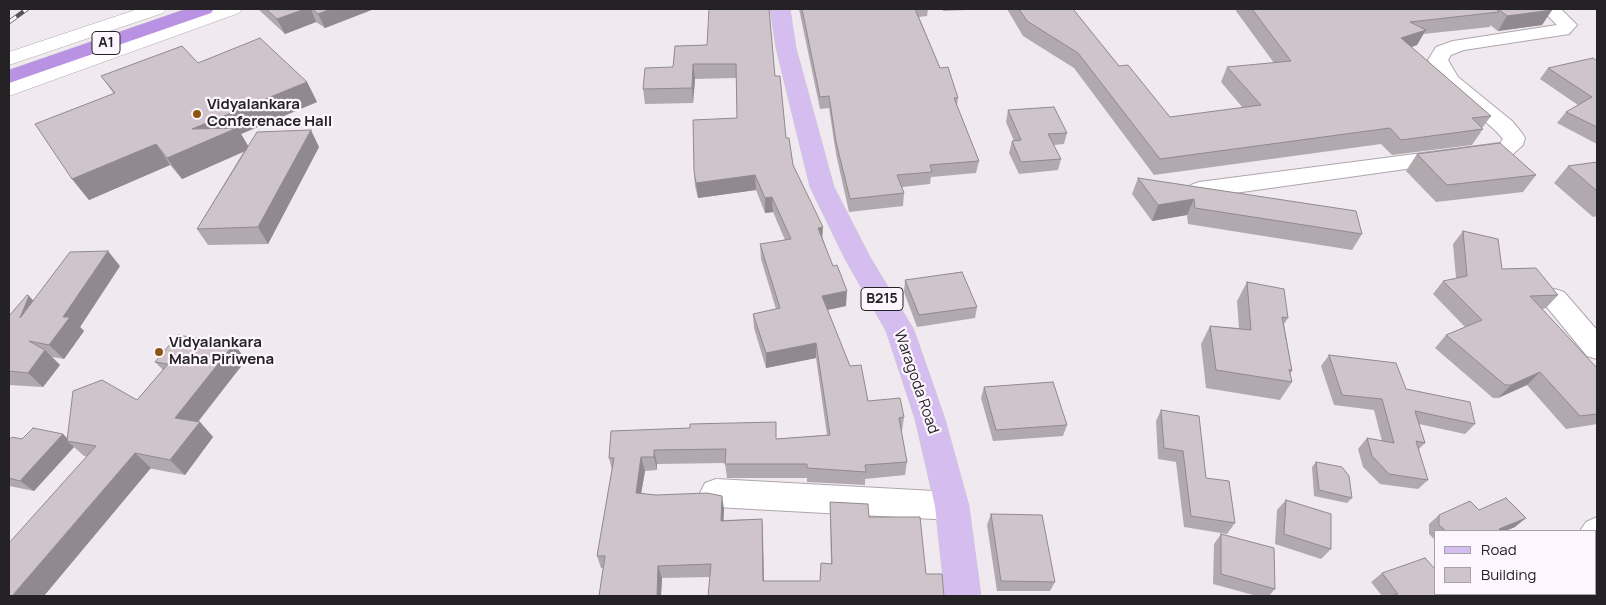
<!DOCTYPE html>
<style>
body{margin:0}
#map{position:relative;width:1606px;height:605px;overflow:hidden;background:#f0e9f0;font-family:Manrope,sans-serif}
canvas{display:block}
.frame{position:absolute;inset:0;border:10px solid #242224;pointer-events:none}
.legend{position:absolute;left:1434px;top:530px;width:162px;height:65px;box-sizing:border-box;background:#fdf6fe;border:1px solid #a6a1a7;margin:0;padding:6px 9px;list-style:none;font-size:15px;color:#242224}
.legend li{display:flex;align-items:center;gap:10px;height:25px}
.legend b{width:25px;border:1px solid #a6a1a7}
</style>
<div id="map">
<canvas width="1606" height="605"></canvas>
<div class="frame"></div>
<ul class="legend">
<li><b style="height:6px;background:#d5beef"></b>Road</li>
<li><b style="height:14px;background:#cec4c9"></b>Building</li>
</ul>
</div>
<script>
const c = document.querySelector('canvas').getContext('2d');
c.lineJoin = 'round';
const poly = rows => new Path2D(rows.map(r => 'M' + r).join(''));
function trace(path, color, width, dash) { c.strokeStyle = color; c.lineWidth = width; c.lineCap = dash ? 'butt' : 'round'; c.setLineDash(dash || []); c.stroke(path); }
function paint(path, color) { c.fillStyle = color; c.fill(path, 'evenodd'); }
function label(font, color, halo, rows, align = 'center') {
  c.font = font + ' Manrope,sans-serif'; c.lineWidth = 4.5; c.setLineDash([]); c.textBaseline = 'middle'; c.strokeStyle = halo; c.fillStyle = color; for (const [text, x, y, turn = 0] of rows) {
    c.save(); c.translate(x, y); c.rotate((+turn || 0) * Math.PI / 180); c.textAlign = isNaN(turn) ? turn : align; if (halo) c.strokeText(text, 0, 0); c.fillText(text, 0, 0); c.restore();
  }
}
const street = poly([
 [1541,9,1561,9,1577,25,1569,34,1464,50,1451,55,1448,60,1458,77,1512,121,1522,133,1525,138,1523,145,1513,154,1199,198,1191,195,1187,190,1191,185,1199,182,1500,143,1503,139,1496,131,1443,85,1428,60,1436,47,1453,41,1557,25,1541,9],
 [1555,289,1564,292,1597,330,1597,359,1587,356,1546,306,1542,299,1546,292,1555,289],
 [716,479,952,492,963,496,968,506,963,516,952,520,716,507,705,503,700,493,705,483,716,479],
 [1597,517,1597,549,1595,550,1595,531,1580,531,1586,522,1597,517],
 [1505,594,1541,594,1540,596,1504,596,1505,594]
]);
const secondary = poly([
 [138,9,166,9,163,13,9,65,9,52,138,9],
 [214,9,242,9,239,13,9,96,9,83,214,9]
]);
const primary = poly([
 [770,9,790,9,796,48,834,187,870,257,914,330,945,419,969,506,981,596,945,596,935,506,915,419,886,331,845,259,810,187,776,48,770,9]
]);
const highway = poly([
 [186,9,214,9,211,13,9,83,9,70,186,9]
]);
const rail = poly([
 [9,22,27,9]
]);
const wall = poly([
 [258,9,374,9,325,28,316,22,285,34],
 [799,9,928,9,927,16,919,17,940,68,958,98,957,106,979,161,976,173,931,177,930,184,902,187,904,193,903,206,849,212,836,154,829,108,820,109],
 [943,9,968,9,968,10,943,11],
 [1007,9,1073,9,1119,66,1170,117,1243,108,1221,82,1227,67,1274,63,1236,11,1237,9,1550,9,1552,10,1542,25,1498,31,1490,25,1490,27,1423,34,1417,45,1411,47,1491,116,1482,128,1483,129,1472,145,1392,155,1381,144,1154,175,1074,68,1023,36],
 [707,45,775,76,786,138,793,165,823,239,846,306,827,310,850,366,868,401,904,417,902,431,901,431,907,462,905,475,865,479,865,485,807,482,807,478,727,478,725,463,657,464,657,470,645,471,641,493,724,509,723,520,762,519,764,581,820,581,831,564,830,515,830,502,869,517,926,574,944,596,710,577,662,578,661,596,599,596,603,568,601,568,597,556,612,470,609,458,611,431,776,439,827,435,816,358,766,368,754,328,753,314,776,309,761,259,760,244,785,240,773,212,765,213,756,190,698,198,695,186,694,171,737,118,736,78,695,79,693,103,645,104,643,89],
 [1597,61,1597,144,1557,123,1566,112,1578,105,1540,79,1548,68],
 [198,63,307,82,317,102,241,134,248,146,319,147,268,244,208,245,197,229,244,151,182,179,170,165,89,200,72,179,114,94,101,76],
 [1008,110,1067,133,1064,144,1054,145,1061,159,1058,170,1019,174,1009,153,1012,141,1014,141,1006,122],
 [1417,154,1536,175,1523,192,1436,202,1406,171],
 [1597,162,1597,216,1593,217,1554,183,1568,166],
 [1138,178,1362,234,1352,250,1188,224,1187,215,1152,221,1132,194],
 [1463,231,1502,269,1558,295,1546,308,1542,309,1597,368,1597,424,1566,429,1527,385,1498,398,1493,398,1435,348,1446,335,1465,327,1433,294,1443,281,1456,278,1453,244],
 [120,266,80,327,84,331,64,359,52,357,60,365,43,387,9,385,9,316,29,296,33,301],
 [905,280,977,307,975,318,917,327,904,292],
 [1247,282,1288,318,1284,324,1292,371,1290,374,1292,382,1280,400,1206,388,1201,344,1210,326,1239,328,1237,301],
 [234,344,246,360,198,422,200,422,213,437,185,475,84,456,74,447,34,491,9,486,9,440,63,434,67,439,137,400,163,370,155,362],
 [1329,355,1406,389,1475,424,1465,434,1419,424,1425,443,1418,450,1428,480,1418,489,1380,484,1363,467,1358,449,1367,438,1382,441,1374,410,1334,405,1321,366],
 [984,387,1067,425,1063,436,993,441,981,398],
 [1161,410,1206,478,1235,523,1227,534,1184,527,1176,462,1158,459,1156,421],
 [1316,462,1352,498,1347,503,1314,496,1312,467],
 [1286,500,1331,549,1321,559,1275,544,1277,510],
 [1479,510,1515,527,1505,531,1435,531,1435,540,1429,534,1429,524,1439,515],
 [991,514,1055,582,1050,591,997,591,987,525],
 [1221,534,1275,589,1269,596,1257,596,1213,584,1214,544],
 [1382,573,1457,596,1382,596,1371,582]
]);
const shadedWall = poly([
 [305,9,311,9,316,22,285,34,277,19],
 [331,9,374,9,325,28,318,14],
 [1552,10,1542,25,1498,31,1507,16],
 [1426,30,1417,45,1393,54,1401,38],
 [693,64,695,79,693,103,692,88],
 [307,82,317,102,241,134,250,149,182,179,167,158,192,129],
 [311,130,319,147,268,244,258,227],
 [156,144,170,165,89,200,72,179],
 [755,175,756,190,698,198,696,183],
 [772,197,773,212,765,213,765,198],
 [1194,199,1187,215,1152,221,1158,205],
 [823,227,822,242,818,228],
 [108,251,120,266,80,327,84,331,64,359,49,345,63,317],
 [847,291,846,306,822,311,822,296],
 [29,296,43,311,20,318],
 [816,343,816,358,766,368,766,353],
 [234,344,246,360,189,433,175,418],
 [45,350,60,365,43,387,28,373],
 [1540,372,1527,385,1498,398,1511,385],
 [200,422,213,437,185,475,170,460],
 [63,434,70,441,67,441,74,447,34,491,20,481],
 [654,450,657,464,657,470,654,457],
 [135,453,151,468,44,596,12,596],
 [641,457,645,471,639,506,636,493],
 [722,496,724,509,723,534,721,521],
 [1526,518,1515,527,1505,531,1497,531,1499,529],
 [762,519,763,532,764,593,763,581],
 [658,566,662,578,661,596,657,596]
]);
const building = poly([
 [266,9,305,9,277,19,266,9],
 [312,9,331,9,318,14,312,9],
 [709,9,769,9,775,76,780,76,786,138,789,138,793,165,823,227,818,228,833,266,837,265,847,291,822,296,850,366,861,365,868,401,900,398,904,417,899,418,907,462,865,465,866,472,807,468,807,464,725,464,726,449,654,450,654,457,641,457,636,493,656,495,707,493,722,496,721,521,762,519,763,581,820,581,821,563,832,564,830,502,868,504,869,517,920,517,926,574,942,574,944,596,708,596,711,564,658,566,657,596,599,596,605,556,597,556,614,458,609,458,611,431,690,428,690,424,776,422,776,439,830,435,816,343,766,353,753,314,780,308,760,244,791,239,772,197,765,198,755,175,696,183,694,171,693,120,737,118,736,64,693,64,692,88,643,89,645,68,673,67,675,46,707,45,709,9],
 [802,9,915,9,940,68,948,67,958,98,954,98,979,161,930,165,932,172,897,175,904,193,850,199,836,142,829,96,820,97,802,9],
 [1019,9,1073,9,1119,66,1128,65,1170,117,1261,105,1227,67,1291,61,1252,9,1496,9,1499,12,1410,22,1426,30,1401,38,1491,116,1472,118,1483,129,1401,140,1390,128,1160,159,1078,53,1027,21,1019,9],
 [1498,9,1550,9,1552,10,1507,16,1498,9],
 [260,38,307,82,192,129,237,128,167,158,156,144,72,179,35,124,115,93,101,76,182,46,198,63,260,38],
 [1593,58,1597,61,1597,127,1566,112,1592,97,1548,68,1593,58],
 [1054,107,1067,133,1048,134,1061,159,1021,162,1012,141,1021,140,1008,110,1054,107],
 [311,130,258,227,197,229,257,132,311,130],
 [1500,143,1536,175,1447,185,1417,154,1500,143],
 [1597,162,1597,191,1568,166,1597,162],
 [1138,178,1356,211,1362,234,1195,208,1194,199,1158,205,1138,178],
 [1463,231,1498,239,1502,269,1536,268,1558,295,1530,296,1597,368,1597,414,1580,416,1540,372,1511,385,1505,385,1446,335,1482,320,1443,281,1467,276,1463,231],
 [108,251,63,317,70,317,49,345,29,341,45,350,28,373,9,371,9,316,27,295,29,296,20,318,70,252,108,251],
 [962,272,977,307,919,315,905,280,962,272],
 [1247,282,1284,289,1288,318,1282,317,1292,371,1289,369,1292,382,1216,370,1210,326,1251,330,1247,282],
 [178,335,234,344,175,418,200,422,170,460,135,453,12,596,9,596,9,543,96,446,67,441,73,391,102,380,137,400,168,364,155,362,178,335],
 [1329,355,1396,363,1406,389,1470,402,1475,424,1415,411,1425,443,1416,441,1428,480,1389,474,1372,456,1367,438,1394,443,1382,399,1342,395,1329,355],
 [1053,382,1067,425,996,430,984,387,1053,382],
 [1161,410,1199,416,1206,478,1229,481,1235,523,1191,516,1183,451,1164,448,1161,410],
 [33,428,63,434,20,481,9,478,9,440,12,437,22,439,33,428],
 [1316,462,1342,467,1349,476,1352,498,1319,490,1316,462],
 [1506,498,1526,518,1499,529,1501,531,1446,531,1439,525,1439,515,1470,501,1479,510,1506,498],
 [1286,500,1331,514,1331,549,1284,534,1286,500],
 [991,514,1042,515,1055,582,1001,581,991,514],
 [1221,534,1274,548,1275,589,1221,574,1221,534],
 [1425,558,1435,569,1435,594,1455,594,1457,596,1390,596,1398,594,1382,573,1425,558]
]);
const markers = [
 [197,114,5,"#8f5412"],
 [159,352,5,"#8f5412"]
];
const shields = [
 [106,43,28],
 [882,299,42]
];
const shieldNames = [
 ["A1",106,43],
 ["B215",882,299]
];
const poiNames = [
 ["Vidyalankara",207,105],
 ["Conferenace Hall",207,122],
 ["Vidyalankara",169,343],
 ["Maha Piriwena",169,360]
];
const streetNames = [
 ["Waragoda Road",916,382,71]
];
trace(street, '#aea7ae', 2);
trace(secondary, '#aea7ae', 1);
trace(primary, '#cacaca', 1);
trace(highway, '#cacaca', 1);
paint(street, '#fff');
paint(secondary, '#fff');
paint(primary, '#d5beef');
paint(highway, '#b992e4');
trace(rail, '#575357', 4.5);
trace(rail, '#fdf6fe', 3, [9]);
paint(wall, '#b1a9ad');
paint(shadedWall, '#90898d');
paint(building, '#cec4c9');
trace(building, '#90898d', 1);
for (const [x, y, r, color] of markers) { const dot = new Path2D(); dot.arc(x, y, r, 0, 2 * Math.PI); c.fillStyle = color; c.fill(dot); trace(dot, '#fdf6fe', 2); }
for (const [x, y, w] of shields) { const box = new Path2D(); box.roundRect(x - w / 2, y - 11.5, w, 23, 4); c.fillStyle = '#fdf6fe'; c.fill(box); trace(box, '#242224', 1); }
label('bold 14px', '#242224', null, shieldNames);
label('bold 15px', '#242224', '#fdf6fe', poiNames, 'left');
label('15px', '#242224', '#fdf6fe', streetNames);
</script>
